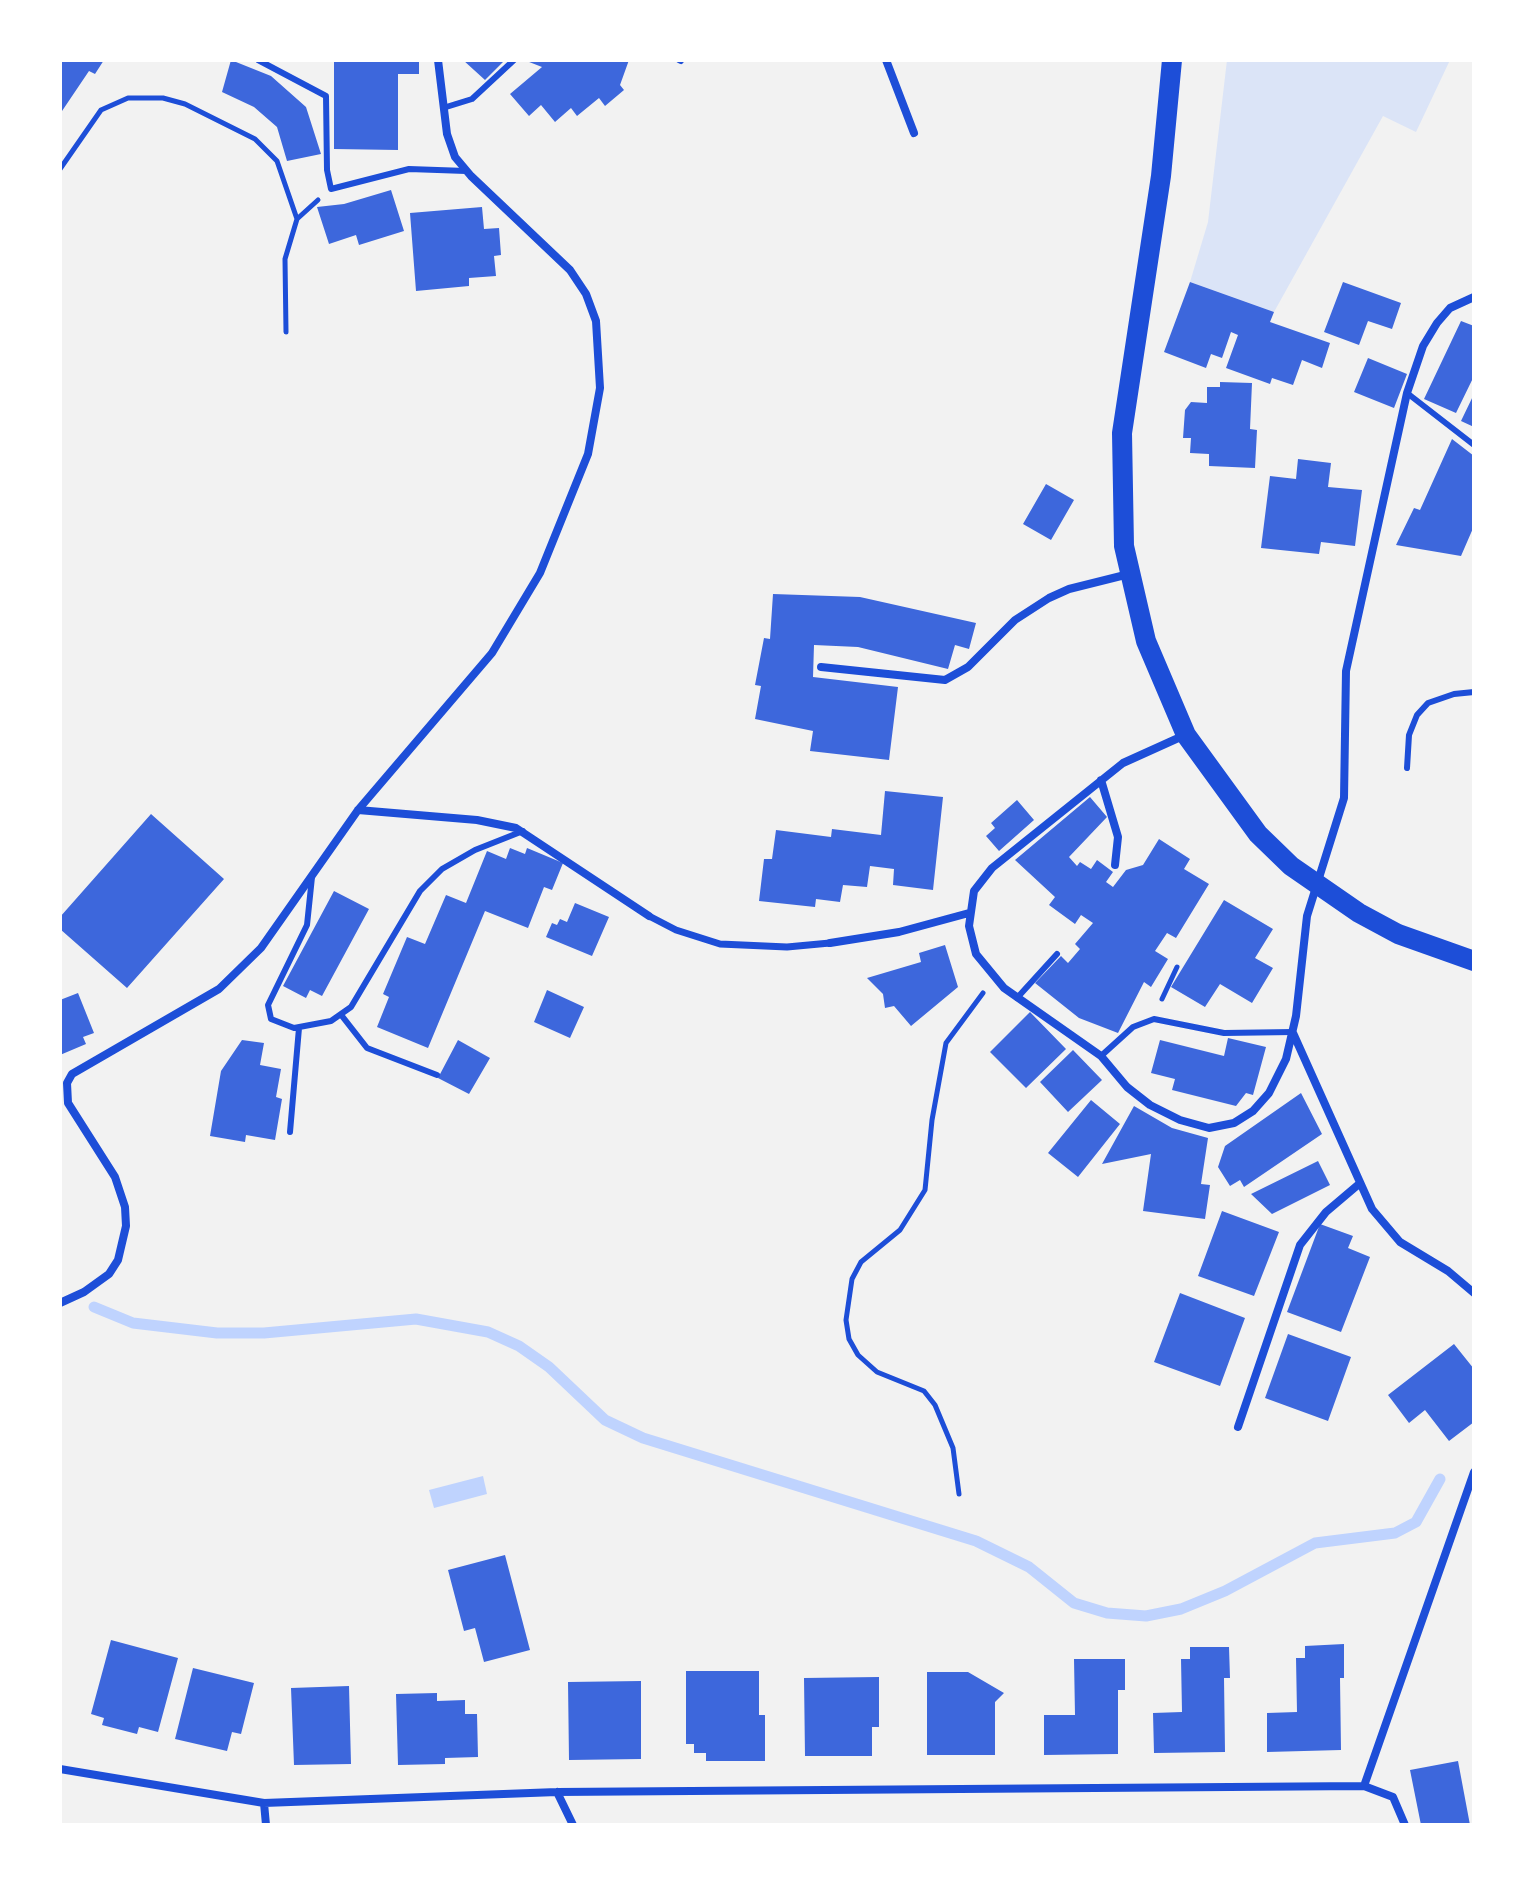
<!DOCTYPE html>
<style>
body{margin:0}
#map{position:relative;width:1534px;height:1885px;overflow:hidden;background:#f2f2f2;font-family:Poppins,sans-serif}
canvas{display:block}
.frame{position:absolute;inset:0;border:62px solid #fff;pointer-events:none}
</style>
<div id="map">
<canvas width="1534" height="1885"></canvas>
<div class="frame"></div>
</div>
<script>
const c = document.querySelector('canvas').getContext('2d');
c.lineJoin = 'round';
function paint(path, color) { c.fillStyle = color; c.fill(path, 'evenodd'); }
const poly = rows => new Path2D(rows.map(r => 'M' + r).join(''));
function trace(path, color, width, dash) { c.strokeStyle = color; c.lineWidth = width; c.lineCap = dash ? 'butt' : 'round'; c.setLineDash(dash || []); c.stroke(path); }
const green = poly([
 [1227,60,1450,60,1416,132,1383,116,1274,312,1190,282,1208,222]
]);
const water = poly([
 [483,1476,487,1494,434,1508,429,1490]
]);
const stream = poly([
 [94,1307,133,1323,217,1333,264,1333,416,1319,488,1332,519,1346,549,1367,605,1420,643,1438,976,1541,1029,1567,1074,1603,1107,1613,1146,1616,1181,1609,1225,1591,1315,1543,1395,1533,1416,1522,1440,1479]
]);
const building = poly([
 [60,60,104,60,95,74,89,71,60,114],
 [231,60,271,76,306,107,321,154,287,161,277,127,254,107,222,92],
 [334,60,419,60,419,74,398,74,398,150,334,149],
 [463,60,505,60,485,80],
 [524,60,629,60,620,85,624,90,605,106,599,98,577,116,571,108,555,122,541,105,529,116,510,94,542,67],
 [391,190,404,231,359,245,356,235,329,244,317,207,344,204],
 [482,207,484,229,499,228,501,255,494,256,496,276,469,278,469,286,416,291,410,213],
 [1190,282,1274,312,1270,322,1330,343,1322,368,1302,360,1293,385,1272,378,1270,384,1226,368,1238,335,1231,332,1222,358,1211,354,1206,368,1164,352],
 [1343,282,1401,303,1392,329,1368,321,1359,345,1324,332],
 [1461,321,1474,326,1474,376,1456,413,1424,399],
 [1368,358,1407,374,1394,408,1354,392],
 [1220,382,1252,383,1250,429,1257,430,1255,468,1209,466,1209,454,1190,453,1191,438,1183,438,1185,410,1191,402,1207,403,1207,387,1220,387],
 [1474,394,1474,427,1461,421],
 [1452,439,1474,456,1474,526,1461,556,1396,545,1414,508,1420,510],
 [1298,459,1331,463,1328,487,1362,490,1355,546,1321,542,1319,554,1261,548,1270,476,1296,479],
 [1046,484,1074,500,1051,540,1023,524],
 [773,594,860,597,976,623,969,649,955,645,948,669,858,647,814,645,813,677,898,687,889,760,810,751,813,731,755,719,761,686,755,685,764,638,770,639],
 [885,791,943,797,933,890,893,885,894,869,870,866,867,887,843,885,840,902,816,899,815,907,759,901,764,859,772,859,776,830,831,837,832,829,881,835],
 [1090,797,1107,817,1069,857,1077,866,1080,862,1091,869,1097,860,1113,872,1106,882,1113,887,1126,870,1143,865,1159,839,1190,859,1184,869,1209,884,1176,938,1167,933,1155,951,1168,959,1151,987,1144,982,1118,1033,1079,1018,1035,983,1061,956,1068,963,1080,949,1075,944,1093,923,1081,915,1075,924,1049,905,1055,897,1015,860],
 [1017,800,1034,820,999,851,986,836,995,828,991,823],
 [151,814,224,879,127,988,60,929,60,917],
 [510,848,525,854,527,848,563,863,552,890,544,887,528,928,485,911,428,1048,377,1027,389,997,383,994,407,937,425,944,446,895,466,903,487,851,506,859],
 [334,891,369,909,322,996,310,990,306,998,283,986],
 [1224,900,1273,929,1255,958,1273,968,1252,1003,1220,984,1205,1007,1171,987],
 [575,903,609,917,592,956,546,937,552,923,557,925,560,919,567,922],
 [945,945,958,987,911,1026,894,1006,885,1008,883,994,867,978,921,962,919,953],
 [547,990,584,1007,570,1038,534,1022],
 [78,993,94,1033,83,1037,86,1044,60,1055,60,1000],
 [1030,1012,1066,1049,1026,1088,990,1052],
 [1228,1038,1266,1047,1253,1095,1246,1093,1236,1106,1172,1090,1175,1079,1151,1073,1160,1040,1224,1056],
 [242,1040,264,1043,260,1065,281,1069,276,1097,282,1099,275,1140,246,1135,245,1142,210,1136,221,1071],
 [458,1040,490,1058,469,1094,438,1078],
 [1073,1050,1102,1080,1068,1112,1040,1082],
 [1301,1093,1322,1134,1244,1187,1240,1180,1230,1186,1218,1167,1225,1146],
 [1091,1100,1120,1124,1078,1177,1048,1153],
 [1134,1106,1172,1128,1208,1138,1201,1184,1210,1185,1205,1219,1143,1211,1151,1154,1102,1164],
 [1318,1161,1330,1185,1272,1214,1251,1194],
 [1222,1211,1279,1232,1254,1296,1198,1276],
 [1320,1224,1353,1236,1348,1248,1370,1257,1341,1332,1287,1312],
 [1180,1293,1245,1318,1220,1386,1154,1362],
 [1288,1334,1351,1357,1328,1421,1265,1398],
 [1454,1344,1474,1369,1474,1422,1449,1441,1425,1410,1409,1423,1388,1395],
 [505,1555,530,1650,484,1662,475,1628,464,1631,448,1570],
 [111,1640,178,1658,158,1732,139,1727,137,1734,102,1725,104,1718,91,1714],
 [1344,1644,1344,1678,1340,1678,1341,1750,1267,1752,1267,1713,1297,1712,1296,1658,1305,1658,1305,1646],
 [1190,1647,1229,1647,1230,1678,1224,1678,1225,1752,1154,1753,1153,1713,1182,1712,1181,1659,1190,1659],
 [1074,1659,1125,1659,1125,1690,1118,1690,1118,1754,1044,1755,1044,1715,1075,1715],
 [193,1668,254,1683,241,1734,232,1732,227,1751,175,1739],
 [686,1671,759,1671,759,1715,765,1715,765,1761,706,1761,706,1753,694,1753,694,1744,686,1744],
 [927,1672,968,1672,1004,1693,995,1702,995,1755,927,1755],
 [879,1677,879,1727,872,1727,872,1756,805,1756,804,1678],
 [641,1681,641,1759,569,1760,568,1682],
 [349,1686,351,1764,294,1765,291,1688],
 [437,1693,437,1701,465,1700,465,1714,477,1714,478,1757,445,1758,445,1764,398,1765,396,1694],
 [1458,1761,1470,1825,1421,1825,1410,1770]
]);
const path = poly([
 [60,169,101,110,128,98,163,98,185,104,255,139,277,161,297,219,318,200],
 [286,332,285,259,297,219],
 [1162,999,1177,967],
 [959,1494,953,1448,935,1405,924,1391,877,1372,858,1355,849,1339,846,1320,852,1279,861,1262,900,1230,925,1190,932,1120,946,1043,983,993]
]);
const service = poly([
 [258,60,326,96,327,170,331,189,409,169,466,171],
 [679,60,681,61],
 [443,108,472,99,514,60],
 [1407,393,1474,445],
 [1407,768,1409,735,1417,715,1428,703,1454,694,1474,692],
 [312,877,307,925,268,1005,271,1019,294,1028,331,1021,351,1007,420,891,442,869,475,850,523,831],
 [1017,998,1057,954],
 [342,1016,367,1048,437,1075],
 [1101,1056,1133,1027,1154,1019,1224,1033,1293,1032],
 [290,1132,299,1028]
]);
const pedestrian = poly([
 [649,916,676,930,720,944,787,947,830,943]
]);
const minor = poly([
 [886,60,914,133],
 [821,667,945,680,968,667,1015,620,1049,598,1069,589,1129,574],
 [1185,735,1123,763,992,868,974,891,969,926,976,954,1004,988,1101,1056,1127,1087,1150,1105,1180,1120,1209,1128,1234,1123,1253,1111,1269,1093,1286,1059,1296,1016,1307,916,1344,798,1346,671,1407,393,1423,346,1437,323,1450,308,1474,297],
 [1101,780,1118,837,1115,865],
 [358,810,477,820,516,828,649,916],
 [830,943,899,932,969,913],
 [1293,1033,1372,1209,1400,1242,1448,1271,1474,1293],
 [60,1303,84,1292,109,1274,118,1260,126,1226,125,1207,115,1177,68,1103,67,1083,72,1074,219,989,261,948,358,810,492,653,540,573,588,454,600,388,596,321,586,294,570,270,471,176,455,157,447,134,438,60],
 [1238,1427,1300,1245,1326,1212,1359,1184],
 [60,1769,264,1803,557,1792,1364,1786,1393,1797,1405,1825],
 [1364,1786,1474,1472],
 [557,1792,573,1825],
 [264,1803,266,1825]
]);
const primary = poly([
 [1172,60,1161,176,1122,433,1124,546,1146,641,1186,735,1258,834,1291,866,1359,913,1398,934,1474,961]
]);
paint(green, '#dbe4f7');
paint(water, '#bfd3fe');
trace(stream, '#bfd3fe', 11);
paint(building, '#3d67dc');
trace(path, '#1d4ed8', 5);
trace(service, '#1d4ed8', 6);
trace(pedestrian, '#1d4ed8', 7);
trace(minor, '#1d4ed8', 8);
trace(primary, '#1d4ed8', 20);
</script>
